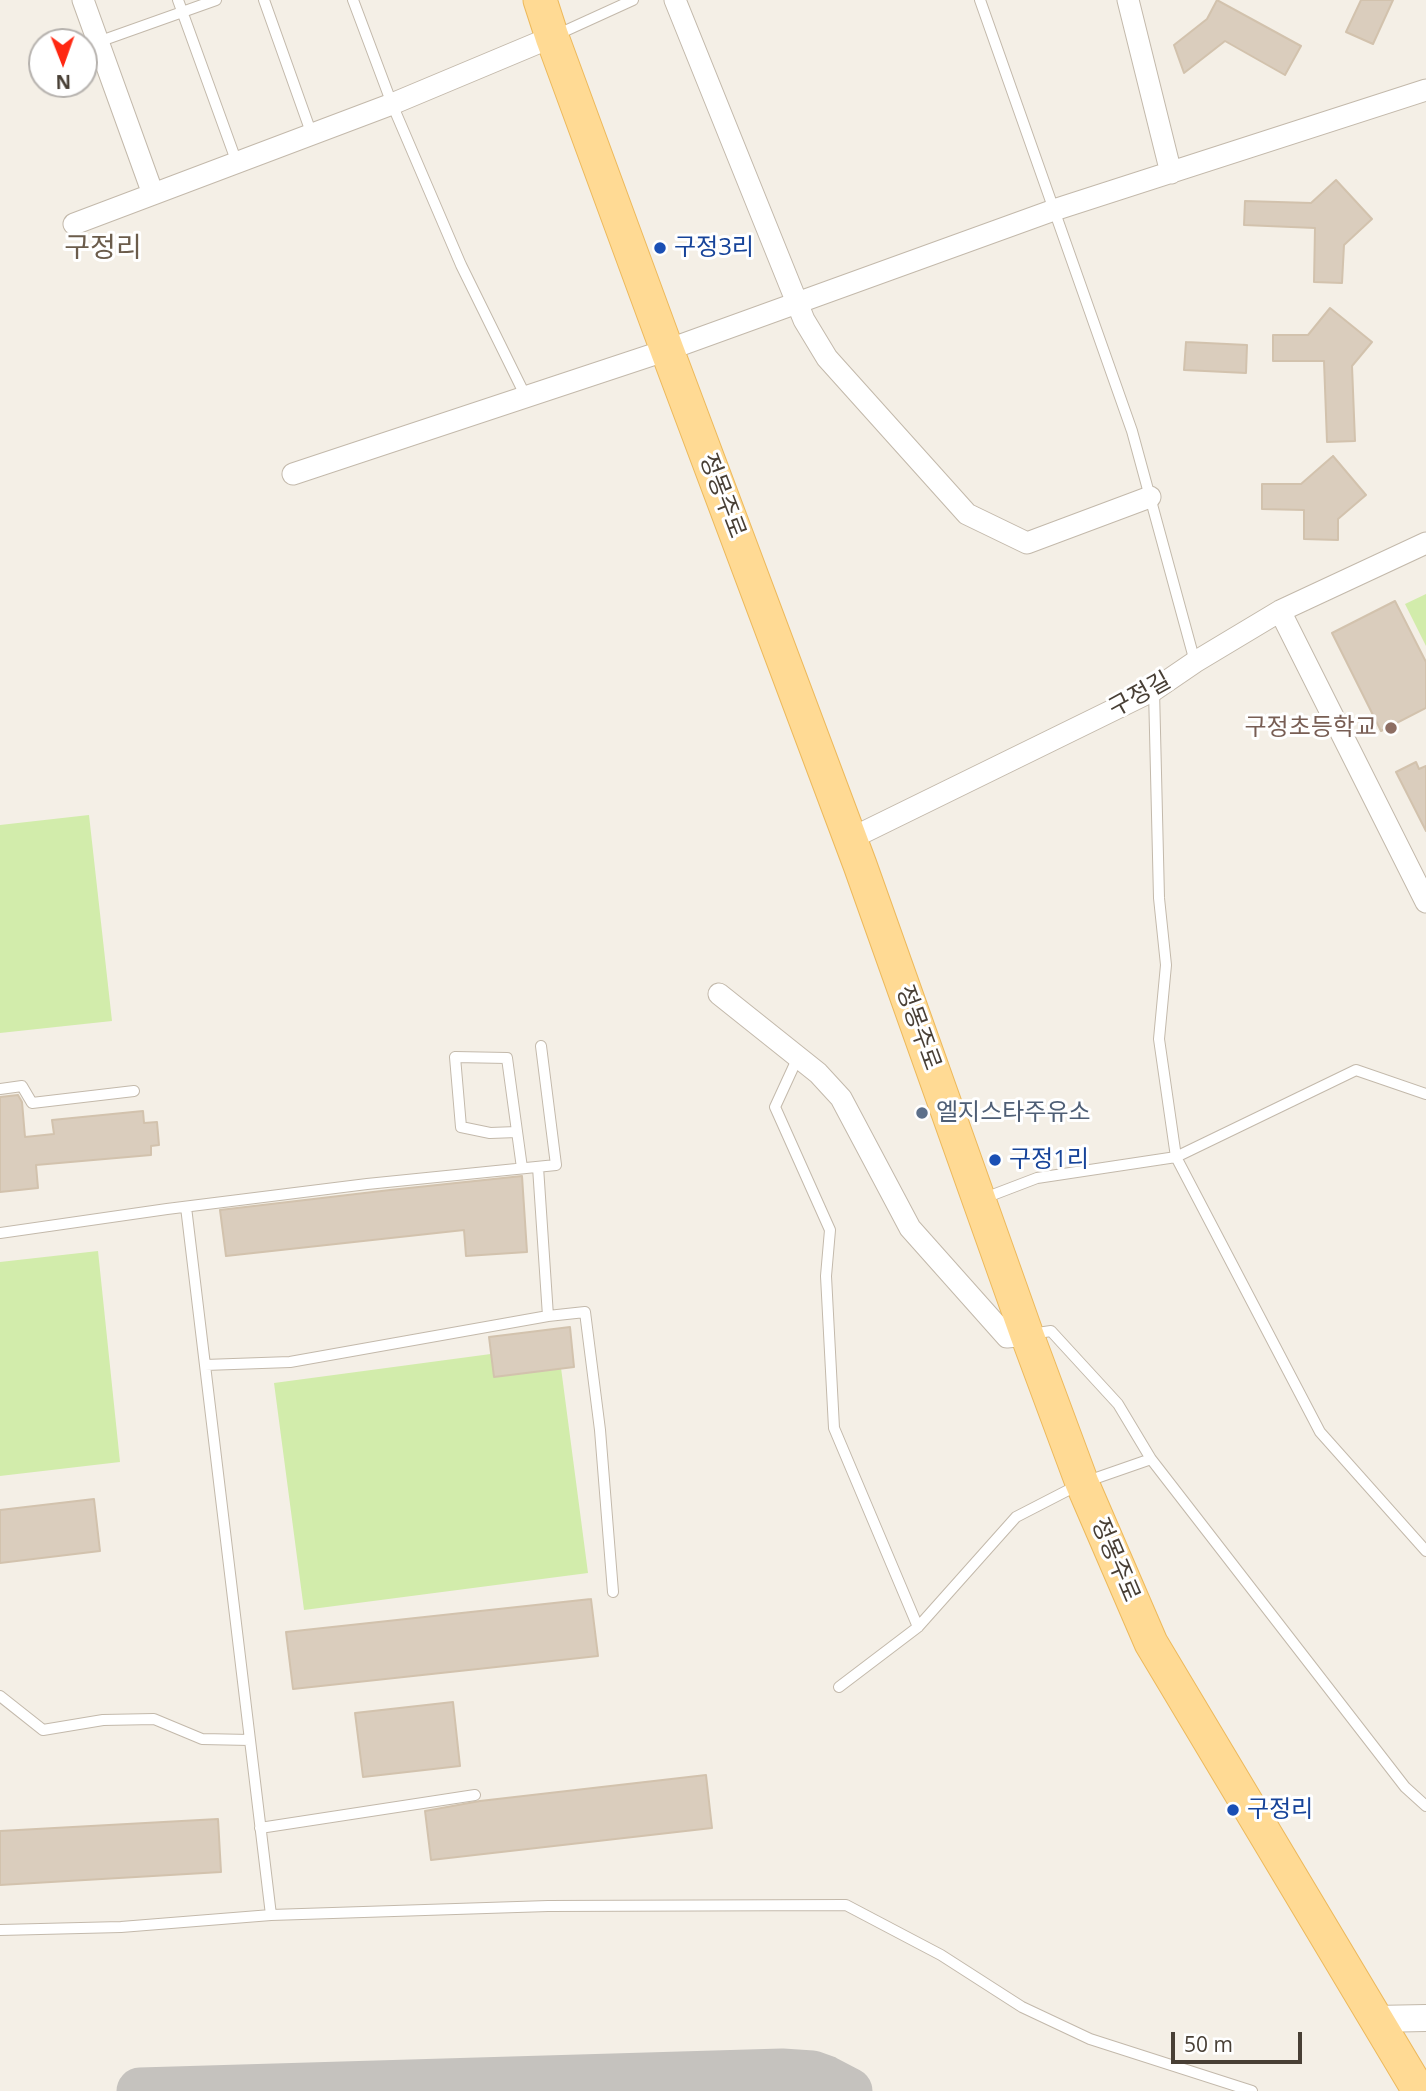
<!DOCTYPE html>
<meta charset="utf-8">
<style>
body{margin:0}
#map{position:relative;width:1426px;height:2091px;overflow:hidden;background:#f4efe6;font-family:"Open Sans",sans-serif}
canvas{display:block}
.north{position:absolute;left:28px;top:28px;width:70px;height:70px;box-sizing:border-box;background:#fff;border:2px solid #b6b2ae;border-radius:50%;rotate:179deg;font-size:19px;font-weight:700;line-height:28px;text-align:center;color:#483f35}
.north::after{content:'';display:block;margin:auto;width:24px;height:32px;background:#ff2812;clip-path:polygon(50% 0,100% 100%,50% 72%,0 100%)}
.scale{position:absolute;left:1171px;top:2032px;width:131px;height:32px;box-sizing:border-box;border:4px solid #483f35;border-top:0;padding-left:9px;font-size:21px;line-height:24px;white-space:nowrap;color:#483f35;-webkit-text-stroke:5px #fff;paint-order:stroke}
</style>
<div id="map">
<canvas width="1426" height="2091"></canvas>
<div class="north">N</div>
<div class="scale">50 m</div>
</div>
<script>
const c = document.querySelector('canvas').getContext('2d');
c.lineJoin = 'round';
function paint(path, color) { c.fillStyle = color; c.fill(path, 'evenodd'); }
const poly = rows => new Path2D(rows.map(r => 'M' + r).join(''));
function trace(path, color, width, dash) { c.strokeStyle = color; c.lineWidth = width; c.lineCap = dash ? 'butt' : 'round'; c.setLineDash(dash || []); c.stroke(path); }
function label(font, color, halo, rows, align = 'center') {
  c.font = font + ' "Open Sans","Noto Sans KR",sans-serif'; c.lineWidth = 6; c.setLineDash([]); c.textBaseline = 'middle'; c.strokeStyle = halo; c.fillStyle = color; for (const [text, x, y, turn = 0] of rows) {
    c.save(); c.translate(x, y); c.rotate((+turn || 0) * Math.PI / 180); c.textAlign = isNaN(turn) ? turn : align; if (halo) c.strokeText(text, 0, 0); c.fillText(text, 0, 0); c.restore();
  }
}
const green = poly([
 [1426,594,1426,646,1405,604],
 [89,815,112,1021,0,1033,0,825],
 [98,1251,120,1462,0,1476,0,1262],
 [558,1345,588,1573,304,1610,274,1383]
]);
const taxiway = poly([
 [140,2091,782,2072,812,2074,826,2079,849,2091]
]);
const building = poly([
 [1217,0,1301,46,1285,75,1225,41,1184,73,1174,45,1207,19,1217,0],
 [1361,0,1393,0,1373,44,1346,32,1361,0],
 [1336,180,1372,219,1344,245,1342,283,1314,282,1315,228,1244,225,1245,201,1311,203,1336,180],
 [1330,308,1372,342,1352,366,1355,441,1327,442,1324,361,1273,361,1273,335,1308,335,1330,308],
 [1186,342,1247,345,1246,373,1184,370,1186,342],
 [1333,456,1366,495,1338,519,1338,540,1304,539,1304,510,1262,509,1262,484,1301,484,1333,456],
 [1395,601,1426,662,1426,708,1381,731,1332,633,1395,601],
 [1416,762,1419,769,1426,766,1426,831,1396,772,1416,762],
 [18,1095,22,1102,25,1137,54,1134,52,1120,143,1111,144,1123,157,1122,159,1145,151,1146,151,1155,36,1165,38,1188,0,1192,0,1097,18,1095],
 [522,1176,527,1252,466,1256,464,1230,226,1256,220,1210,390,1190,522,1176],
 [570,1327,574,1367,494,1377,489,1337,570,1327],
 [94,1499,100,1551,0,1563,0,1510,94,1499],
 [591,1599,598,1656,293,1689,286,1632,591,1599],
 [453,1702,460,1766,363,1777,355,1713,453,1702],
 [706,1775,712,1828,431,1860,425,1811,480,1801,706,1775],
 [218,1819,221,1872,0,1885,0,1831,218,1819]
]);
const service = poly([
 [178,0,237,163],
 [264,0,312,135],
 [353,0,392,104,461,265,526,397],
 [980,0,1132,431,1195,662],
 [554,36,633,0],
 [98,42,216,0],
 [1154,690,1159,898,1166,965,1159,1039,1176,1157,1320,1432,1426,1551],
 [798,1057,775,1107,830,1230,826,1276,834,1428,918,1627],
 [0,1089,22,1086,32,1103,134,1091],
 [517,1132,490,1133,461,1127,455,1057,507,1058,522,1168],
 [538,1167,548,1316],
 [982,1199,1037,1178,1176,1157,1356,1070,1426,1094],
 [0,1233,167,1209,367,1184,556,1165,541,1046],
 [1031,1334,1051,1331,1118,1404,1151,1459,1405,1787,1426,1806],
 [205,1365,290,1362,548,1316,585,1312,600,1430,613,1592],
 [839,1687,918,1627,1016,1517,1082,1483,1151,1459],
 [0,1696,43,1730,103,1720,154,1719,202,1739,250,1740],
 [260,1828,475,1795],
 [271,1915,548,1906,846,1905,941,1955,1022,2007,1090,2039,1252,2091],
 [0,1930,121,1927,271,1915,186,1207]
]);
const minor = poly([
 [83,0,153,194],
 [675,0,804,320,827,358,967,514,1027,543,1150,497],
 [1128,0,1171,173],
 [74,224,392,104,552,37],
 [293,474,667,350,1054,210,1426,90],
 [1280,611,1426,902],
 [850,839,1154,690,1195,662,1280,611,1426,543],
 [719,994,818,1073,841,1098,910,1228,1007,1337,1027,1335]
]);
const tertiary = poly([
 [1375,2019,1426,2018]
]);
const primary = poly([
 [540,0,552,37,667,350,860,865,1027,1335,1082,1483,1151,1643,1419,2091]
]);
const markers = [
 [660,248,7,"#1a4fb4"],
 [1391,728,7,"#8d6e63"],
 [922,1113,7,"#5c6f8a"],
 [995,1160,7,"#1a4fb4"],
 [1233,1810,7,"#1a4fb4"]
];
const transitNames = [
 ["구정3리",674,248],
 ["구정1리",1009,1160],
 ["구정리",1247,1810]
];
const streetNames = [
 ["정몽주로",722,496,69],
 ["구정길",1140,695,-29],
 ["정몽주로",918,1028,70],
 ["정몽주로",1115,1560,67]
];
const educationNames = [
 ["구정초등학교",1377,728]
];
const serviceNames = [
 ["엘지스타주유소",936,1113]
];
const quarterNames = [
 ["구정리",103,249]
];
paint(green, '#d2ecab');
trace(taxiway, '#c5c2be', 47);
paint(building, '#dacdbd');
trace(building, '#d2c2ad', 2);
trace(service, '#c3b9ab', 12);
trace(minor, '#c3b9ab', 23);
trace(tertiary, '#c3b9ab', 28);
trace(primary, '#edb95b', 35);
trace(service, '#fff', 10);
trace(minor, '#fff', 21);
trace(tertiary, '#fff', 26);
trace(primary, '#ffda94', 33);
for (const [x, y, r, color] of markers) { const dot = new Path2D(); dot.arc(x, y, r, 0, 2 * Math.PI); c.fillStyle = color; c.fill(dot); trace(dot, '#fff', 2.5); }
label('24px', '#164399', '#fff', transitNames, 'left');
label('24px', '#483f35', '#fff', streetNames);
label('24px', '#785e54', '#fff', educationNames, 'right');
label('24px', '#4e5e75', '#fff', serviceNames, 'left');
label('28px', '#6b5c4b', '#fff', quarterNames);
</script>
